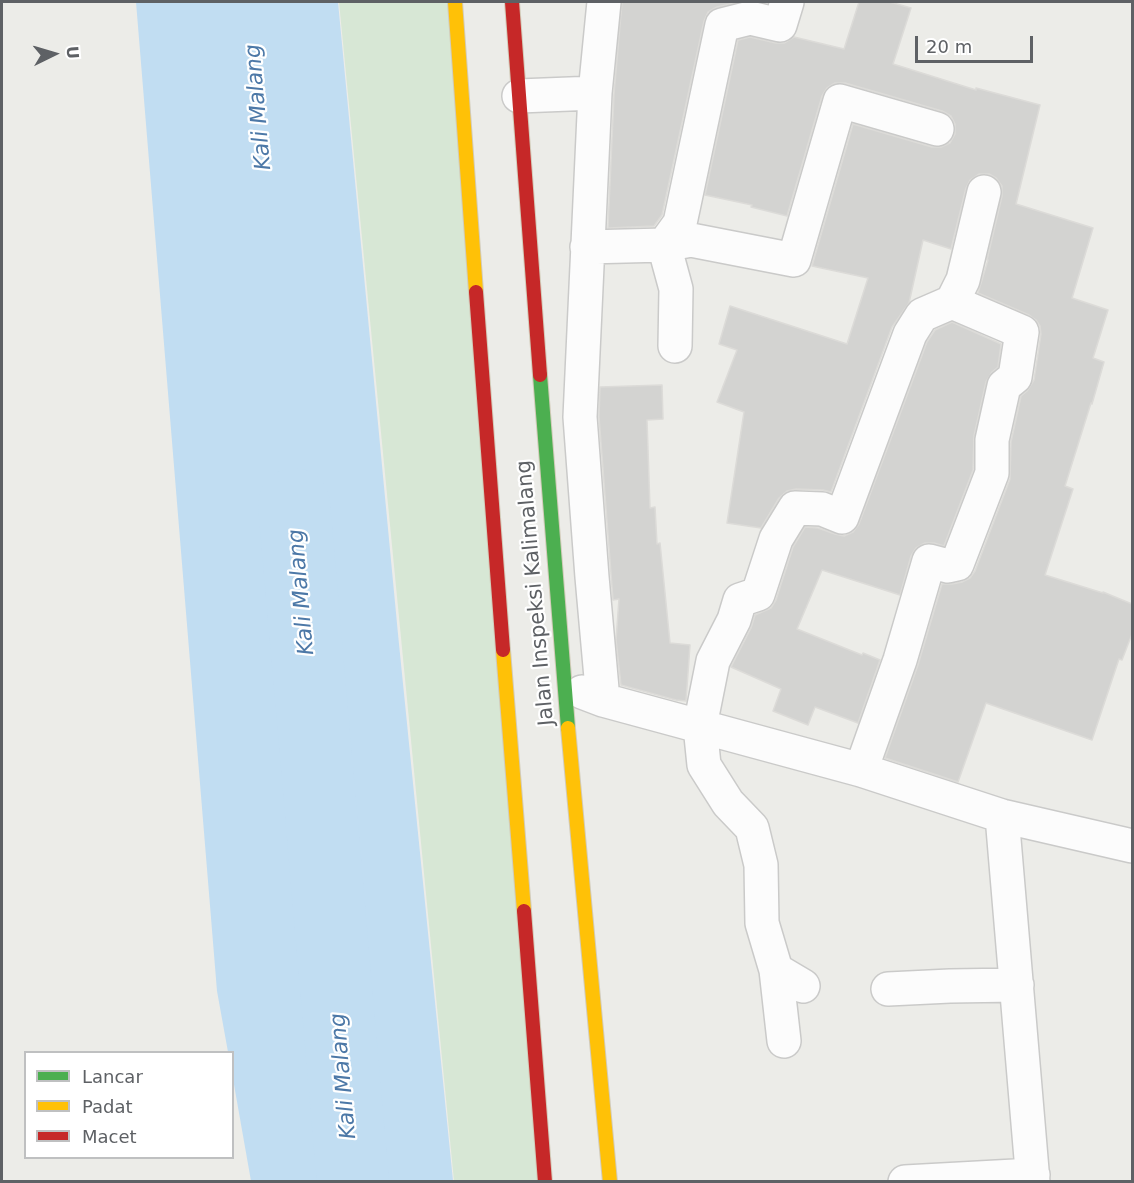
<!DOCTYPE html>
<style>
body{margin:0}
#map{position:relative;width:1134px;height:1183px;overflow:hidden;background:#ecece8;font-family:"DejaVu Sans",sans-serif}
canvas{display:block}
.frame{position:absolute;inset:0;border:3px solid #5e6165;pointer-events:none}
.legend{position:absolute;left:24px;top:1051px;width:210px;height:108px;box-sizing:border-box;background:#fff;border:2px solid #bfc0c1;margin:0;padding:8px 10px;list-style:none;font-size:18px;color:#5e6165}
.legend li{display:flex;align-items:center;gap:12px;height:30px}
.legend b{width:30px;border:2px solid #bfc0c1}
.north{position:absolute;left:24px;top:24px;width:60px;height:60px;-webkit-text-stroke:4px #fff;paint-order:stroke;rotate:85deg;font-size:16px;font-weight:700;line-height:24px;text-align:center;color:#5e6165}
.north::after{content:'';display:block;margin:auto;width:21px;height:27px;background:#5e6165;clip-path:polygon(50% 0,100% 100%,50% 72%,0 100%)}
.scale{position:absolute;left:915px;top:36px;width:118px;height:27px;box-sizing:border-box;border:3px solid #5e6165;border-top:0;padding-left:8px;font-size:18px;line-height:21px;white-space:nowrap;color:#5e6165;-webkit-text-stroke:4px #fff;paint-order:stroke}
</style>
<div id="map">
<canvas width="1134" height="1183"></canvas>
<div class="frame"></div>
<ul class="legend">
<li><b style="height:8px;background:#4caf50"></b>Lancar</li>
<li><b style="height:8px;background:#ffc107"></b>Padat</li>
<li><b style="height:8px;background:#c62828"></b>Macet</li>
</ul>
<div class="north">U</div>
<div class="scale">20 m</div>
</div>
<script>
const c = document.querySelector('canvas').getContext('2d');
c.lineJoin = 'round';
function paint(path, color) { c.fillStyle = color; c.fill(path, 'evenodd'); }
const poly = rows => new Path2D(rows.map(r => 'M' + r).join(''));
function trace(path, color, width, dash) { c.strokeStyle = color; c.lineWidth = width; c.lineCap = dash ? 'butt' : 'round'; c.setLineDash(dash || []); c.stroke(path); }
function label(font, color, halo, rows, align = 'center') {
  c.font = font + ' "DejaVu Sans",sans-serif'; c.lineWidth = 4.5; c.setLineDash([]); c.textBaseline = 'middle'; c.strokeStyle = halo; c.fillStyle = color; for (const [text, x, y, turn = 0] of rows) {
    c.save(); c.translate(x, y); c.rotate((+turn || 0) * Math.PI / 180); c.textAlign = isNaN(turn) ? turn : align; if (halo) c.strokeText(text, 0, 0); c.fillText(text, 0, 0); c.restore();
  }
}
const green = poly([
 [339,2,455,2,546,1181,454,1181]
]);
const water = poly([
 [136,2,338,2,398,634,453,1181,251,1181,233,1079,232,1052,228,1052,217,991]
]);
const river = poly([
 [294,504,353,1182]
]);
const building = poly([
 [622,2,739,2,717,7,708,12,704,21,662,215,654,226,608,228,614,94,622,2],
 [859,2,890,2,911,8,893,64,976,90,976,88,1040,105,1016,204,1093,228,1072,298,1108,310,1093,358,1104,362,1092,404,1091,403,1065,486,1073,489,1045,575,1103,593,1103,592,1132,604,1132,634,1122,660,1119,659,1092,740,986,703,958,782,885,758,918,665,942,584,952,584,962,582,970,578,975,571,1010,479,1011,442,1021,396,1027,391,1034,380,1041,334,1040,326,1036,320,1029,315,978,293,988,260,987,260,1002,196,1002,186,996,178,989,174,979,174,970,180,966,188,951,249,923,240,909,303,892,327,831,492,823,490,796,489,787,491,779,498,761,528,727,523,744,412,717,402,737,350,719,344,730,306,847,344,868,278,812,266,853,124,932,147,941,147,950,143,955,134,955,124,951,116,942,111,845,83,835,83,827,88,822,96,787,216,751,207,752,205,705,195,738,40,750,37,776,43,784,43,794,37,844,49,859,2],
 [952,322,1001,344,998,367,992,372,986,382,974,436,973,470,944,546,934,543,925,543,916,548,911,556,900,595,822,570,797,629,862,655,863,653,880,660,858,723,815,707,808,725,773,711,781,689,731,667,751,628,755,615,771,608,776,600,793,547,805,527,818,528,835,534,844,536,853,532,859,524,927,342,935,330,952,322],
 [662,385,663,419,647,420,650,508,655,507,657,544,660,543,670,643,690,645,686,701,676,700,621,685,616,640,619,599,613,600,599,417,600,387,662,385]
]);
const street = poly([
 [519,96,595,93],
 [587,247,664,245,680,223,722,25,750,18,780,25,787,2],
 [675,346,676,289,664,245,691,240,794,260,840,101,937,129],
 [582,692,603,700,861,770,1002,816,1132,846],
 [603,700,592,577,580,417,595,93,604,2],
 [861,770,900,660,929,561,948,566,957,564,992,473,992,440,1004,386,1015,377,1022,332,952,302],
 [1002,816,1033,1182],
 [776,970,784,1041],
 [803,986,776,970,762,923,761,865,752,828,728,803,704,765,700,726,713,661,734,620,740,600,758,594,776,539,795,508,822,509,842,517,910,334,922,315,952,302,963,280,984,192],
 [888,989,950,986,1017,985],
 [905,1182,1033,1175]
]);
const fast = poly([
 [540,375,568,728]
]);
const slow = poly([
 [455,2,476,292],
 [503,650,524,911],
 [568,728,610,1182]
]);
const jam = poly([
 [512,2,540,375],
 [476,292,503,650],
 [524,911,545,1182]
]);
const streetNames = [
 ["Jalan Inspeksi Kalimalang",536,593,-95]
];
const waterNames = [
 ["Kali Malang",259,107,-95],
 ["Kali Malang",302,592,-95],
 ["Kali Malang",344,1076,-95]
];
paint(green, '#d7e7d5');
paint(water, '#c1ddf2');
trace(river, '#c1ddf2', 72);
paint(building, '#d3d3d1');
trace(building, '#dcdbd8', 1.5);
trace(street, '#cacac9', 36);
trace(fast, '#d2cbb9', 16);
trace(slow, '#d2cbb9', 16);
trace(jam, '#d2cbb9', 16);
trace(street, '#fcfcfc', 33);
trace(fast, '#4caf50', 14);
trace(slow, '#ffc107', 14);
trace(jam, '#c62828', 14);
label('21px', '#5e6165', '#fff', streetNames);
label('italic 22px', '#4c78a7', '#fff', waterNames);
</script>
